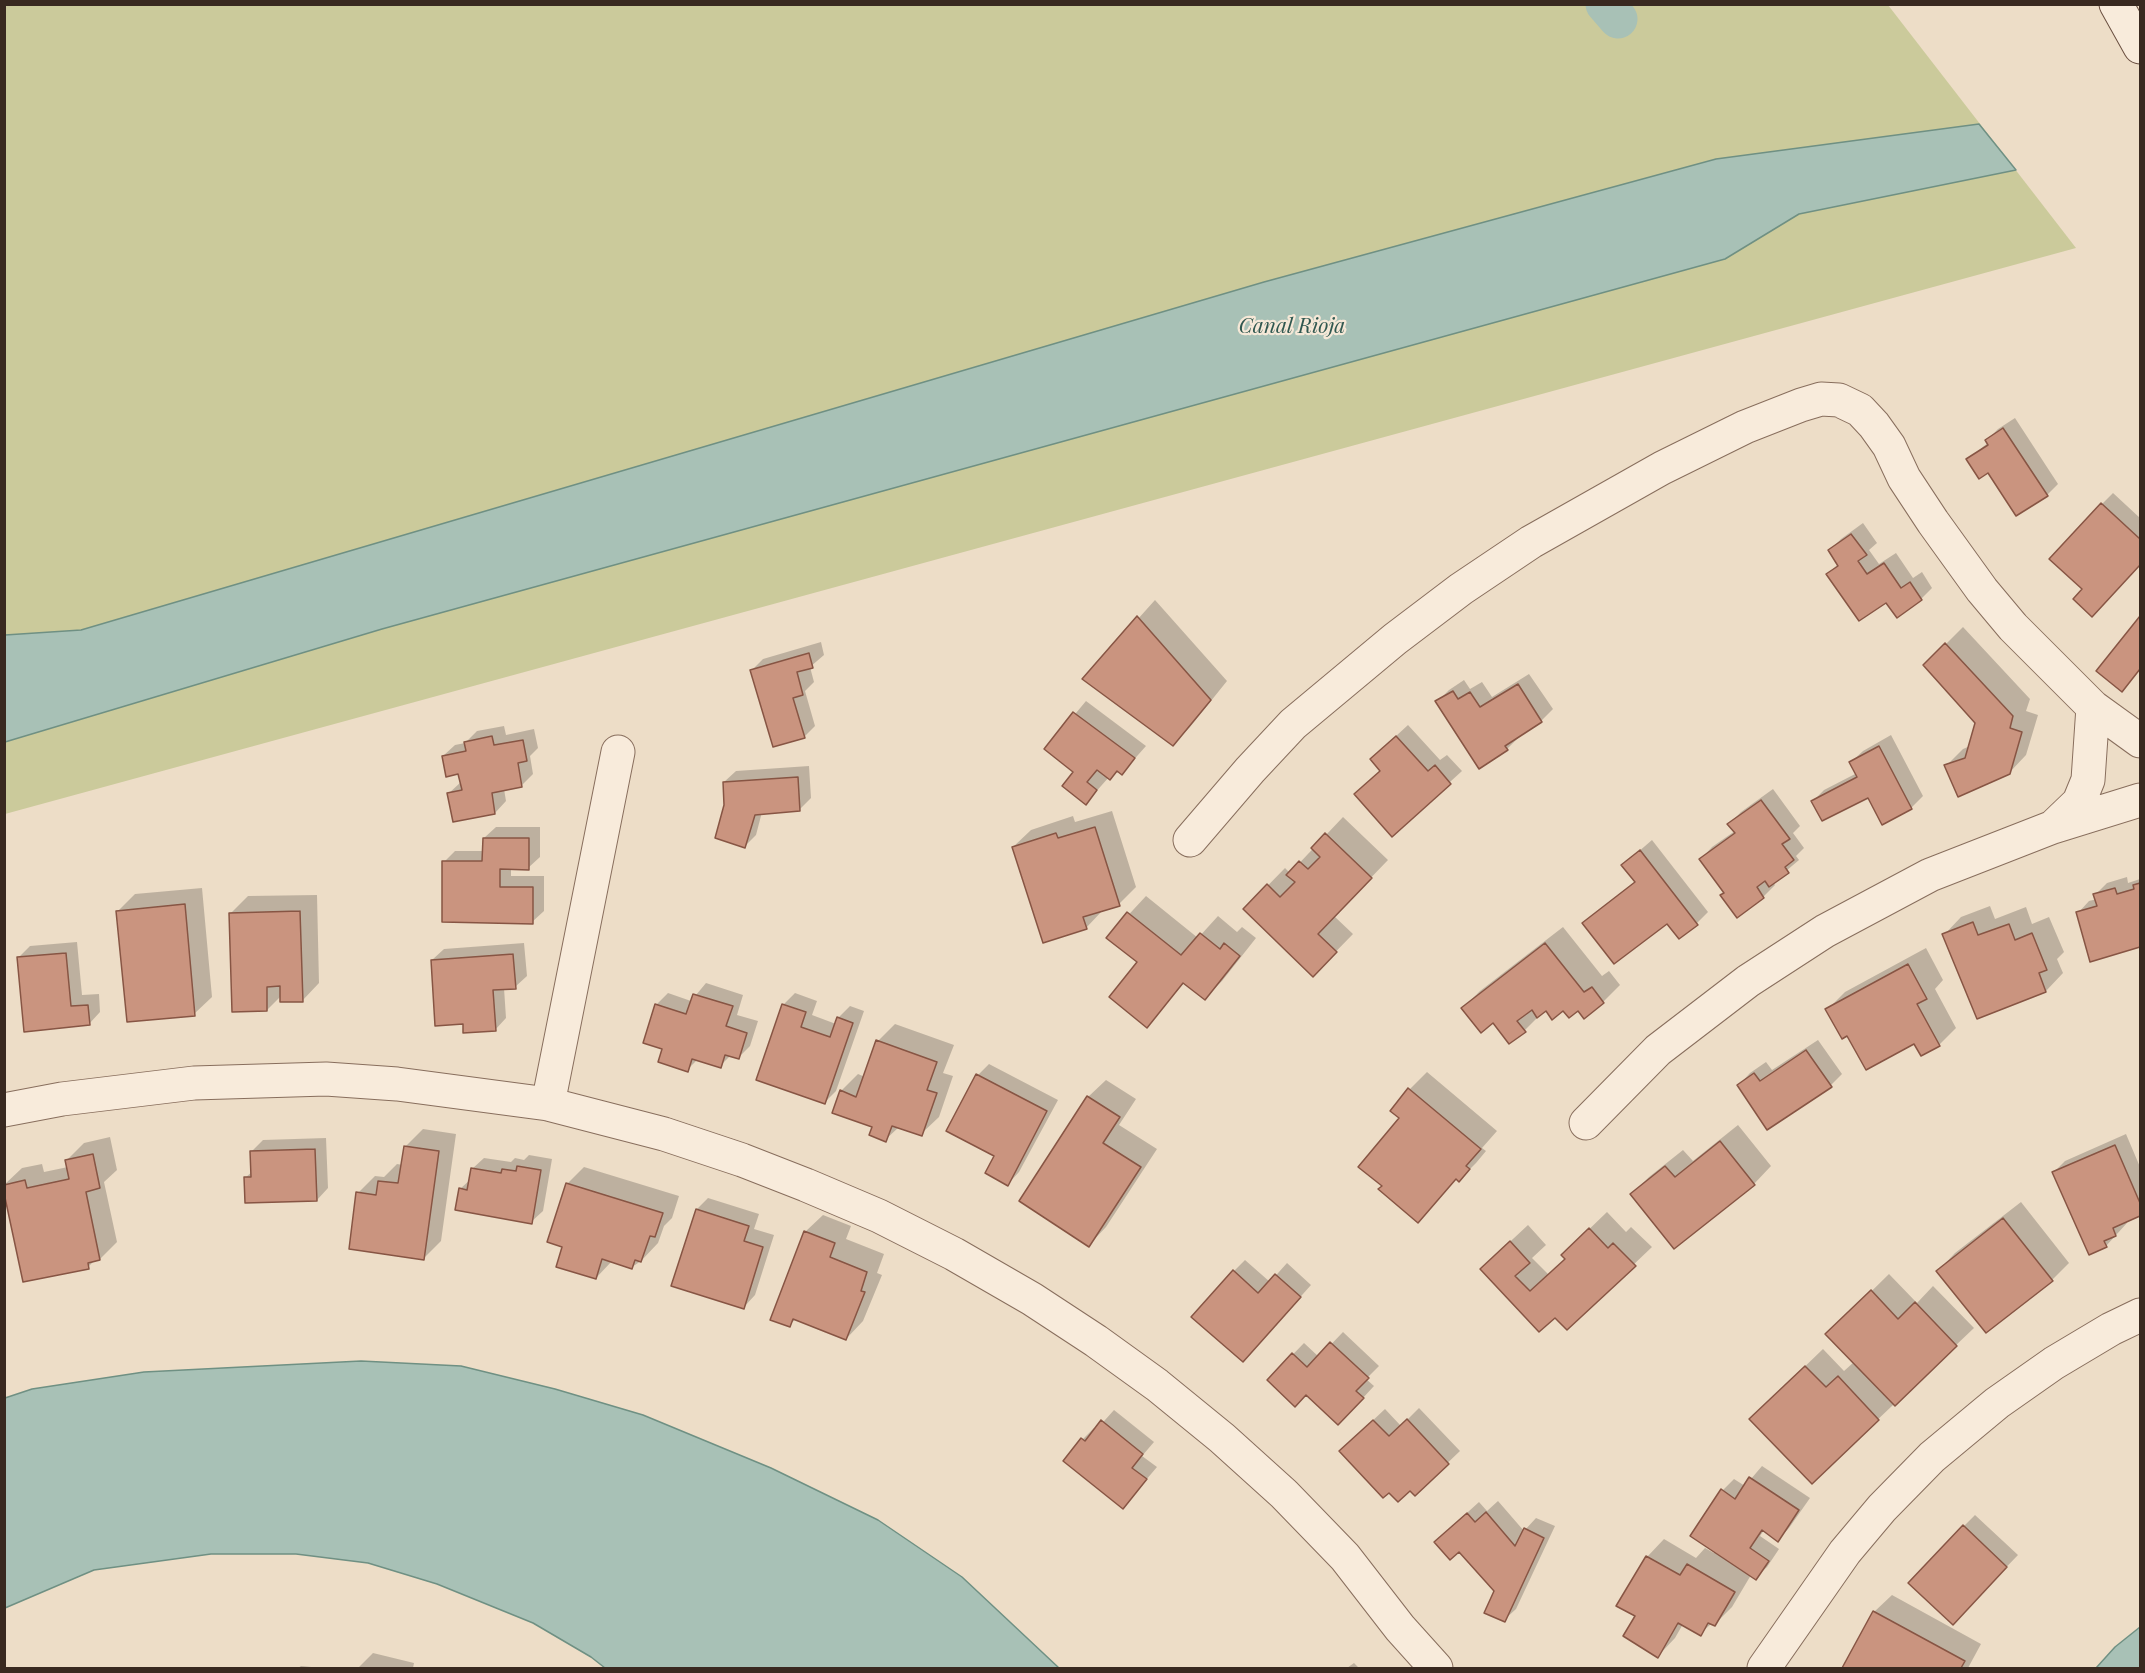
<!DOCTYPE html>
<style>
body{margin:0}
#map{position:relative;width:2145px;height:1673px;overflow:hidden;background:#edddc7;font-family:"Playfair Display",serif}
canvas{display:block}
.frame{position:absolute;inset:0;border:6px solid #392920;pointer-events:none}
</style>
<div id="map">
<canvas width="2145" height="1673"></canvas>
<div class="frame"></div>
</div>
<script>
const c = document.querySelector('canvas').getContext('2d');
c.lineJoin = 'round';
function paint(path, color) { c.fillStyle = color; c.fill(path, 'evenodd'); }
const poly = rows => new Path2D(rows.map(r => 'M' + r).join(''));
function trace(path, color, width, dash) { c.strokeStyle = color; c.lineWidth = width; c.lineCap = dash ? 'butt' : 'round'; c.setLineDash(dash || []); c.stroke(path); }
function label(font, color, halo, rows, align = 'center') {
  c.font = font + ' "Playfair Display",serif'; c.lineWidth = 4.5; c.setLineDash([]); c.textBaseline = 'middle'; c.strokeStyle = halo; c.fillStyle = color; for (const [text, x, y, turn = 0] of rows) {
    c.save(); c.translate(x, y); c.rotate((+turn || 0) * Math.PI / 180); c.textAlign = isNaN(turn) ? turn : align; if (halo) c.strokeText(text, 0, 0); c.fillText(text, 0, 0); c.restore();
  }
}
const green = poly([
 [5,5,1888,5,2076,248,5,814]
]);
const water = poly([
 [1979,124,2016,170,1799,214,1725,259,382,629,5,742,5,635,81,630,1264,282,1716,159,1979,124],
 [361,1361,461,1366,555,1389,643,1415,771,1468,878,1520,962,1577,1059,1668,605,1668,591,1657,533,1623,437,1584,368,1563,296,1554,211,1554,94,1570,5,1608,5,1398,32,1389,144,1372,361,1361],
 [2140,1627,2140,1668,2096,1668,2115,1647,2140,1627]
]);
const shadow = poly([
 [2015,418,2058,484,2047,495,1989,471,1968,459,1989,442,1987,440,1998,429],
 [2113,493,2140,518,2140,563,2103,603,2084,589,2102,504],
 [1863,523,1877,543,1869,550,1879,564,1896,553,1913,578,1922,572,1932,588,1921,599,1886,601,1828,574,1839,563,1830,550,1841,539],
 [1155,600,1227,681,1190,727,1173,744,1084,679],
 [2140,618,2140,670,2122,690,2098,671],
 [1963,627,2030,699,2026,711,2038,715,2026,755,2009,773,1946,766,1963,749,1970,746,1977,722,1942,648],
 [821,642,824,655,810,667,814,682,805,691,815,726,804,737,752,670,763,659],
 [1529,674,1553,709,1541,721,1517,736,1518,738,1507,749,1437,702,1449,690,1464,680,1470,689,1482,682,1492,697],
 [1086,701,1146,746,1122,773,1118,770,1109,777,1086,803,1075,771,1046,749],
 [1408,725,1440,760,1447,755,1462,771,1392,835,1381,770,1383,748],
 [504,726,506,735,534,729,538,748,530,756,533,774,522,785,504,789,506,801,495,813,448,794,461,782,460,772,443,756,455,745,465,743,477,731],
 [1891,735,1923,796,1912,807,1883,823,1869,796,1812,802,1824,790,1857,773,1851,762,1863,751],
 [809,766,811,798,799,810,762,812,756,835,745,846,726,805,724,782,736,771],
 [1773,789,1800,826,1793,833,1804,848,1796,856,1799,860,1773,882,1775,885,1763,897,1737,916,1726,892,1701,859,1712,847,1735,831,1729,824,1741,812],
 [1112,811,1136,887,1119,904,1103,910,1086,928,1013,847,1031,830,1073,816,1075,822],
 [1343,817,1388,860,1334,916,1353,934,1313,975,1245,909,1285,868,1290,873],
 [496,827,540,827,540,857,528,868,511,868,511,876,544,876,544,911,532,922,444,862,455,851,484,851,484,838],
 [1652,840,1708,912,1697,923,1667,921,1584,923,1596,912,1636,881,1623,865],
 [2127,877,2128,883,2140,879,2140,946,2091,960,2078,913,2089,901,2097,899,2095,895,2107,883],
 [202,888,212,997,194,1014,117,912,135,894],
 [317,895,319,983,302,1001,282,995,267,1010,231,913,248,896],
 [1146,896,1198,938,1218,916,1237,932,1242,927,1256,938,1222,981,1205,998,1185,982,1146,1026,1139,962,1108,937],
 [1990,906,1995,919,2026,907,2032,924,2049,917,2064,952,2057,959,2063,973,2046,991,1977,1018,1944,935,1961,917],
 [1563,927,1602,976,1609,971,1620,985,1603,1002,1584,1017,1578,1009,1546,1009,1525,1030,1494,1021,1463,1008,1480,991],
 [77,942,82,995,99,994,100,1012,89,1024,18,958,30,946],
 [524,943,527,976,515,987,504,988,506,1018,495,1030,465,1023,432,960,444,949],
 [1926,948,1943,980,1935,989,1956,1028,1939,1045,1848,1034,1827,1010,1845,992],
 [706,983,743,995,737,1015,758,1021,750,1046,739,1057,731,1055,720,1066,698,1059,687,1070,664,1048,656,1005,668,993,691,1001],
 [795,993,817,1001,812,1015,836,1024,838,1018,850,1006,864,1011,836,1091,825,1102,783,1005],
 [895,1024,954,1045,943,1073,953,1076,939,1117,921,1134,899,1127,885,1140,841,1091,858,1074,865,1077,878,1041],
 [1818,1040,1842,1074,1831,1085,1739,1085,1750,1073,1766,1062,1772,1070],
 [989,1064,1058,1100,1019,1172,1008,1184,996,1156,978,1075],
 [1427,1072,1497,1131,1482,1148,1486,1151,1476,1163,1459,1180,1457,1178,1418,1221,1384,1186,1409,1090],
 [1106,1080,1136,1099,1119,1125,1157,1149,1106,1227,1089,1245,1021,1201,1088,1097],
 [1738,1125,1771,1166,1754,1184,1632,1194,1649,1177,1683,1150,1693,1161],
 [423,1129,456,1134,441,1241,424,1258,358,1193,375,1176,384,1177,397,1164,403,1165,405,1147],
 [2126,1134,2140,1167,2140,1214,2126,1221,2127,1223,2106,1246,2054,1172,2065,1161],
 [110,1137,117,1170,104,1182,117,1242,100,1259,95,1260,88,1267,4,1185,22,1168,42,1164,44,1172,68,1167,67,1160,84,1143],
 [326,1138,328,1188,317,1200,245,1178,253,1171,252,1151,263,1140],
 [529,1155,552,1159,543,1211,531,1222,460,1189,471,1179,472,1169,484,1158,511,1162,515,1158,524,1160],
 [584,1167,679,1196,672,1218,664,1226,658,1243,641,1261,632,1267,612,1261,596,1278,564,1246,567,1184],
 [708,1198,759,1214,754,1229,774,1235,755,1295,744,1307,697,1209],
 [2021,1202,2069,1263,2052,1280,1938,1271,1955,1253],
 [1607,1212,1626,1232,1631,1227,1652,1247,1567,1328,1555,1315,1539,1330,1499,1252,1528,1225,1546,1245,1532,1258,1549,1275,1566,1259,1580,1238],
 [823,1215,851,1226,846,1239,884,1254,877,1273,882,1275,863,1321,846,1339,796,1319,789,1325,805,1232],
 [1245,1260,1270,1282,1287,1263,1311,1285,1254,1349,1234,1271],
 [1889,1274,1917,1303,1933,1286,1974,1328,1812,1482,1768,1402,1823,1349,1844,1371,1854,1362,1827,1335],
 [1343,1332,1379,1366,1366,1379,1374,1386,1350,1412,1269,1379,1304,1343,1319,1357],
 [1419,1408,1460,1451,1415,1494,1352,1440,1385,1409,1401,1426],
 [1114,1410,1154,1442,1142,1456,1157,1467,1123,1507,1065,1461,1083,1439,1094,1428,1096,1430],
 [1762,1466,1810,1498,1789,1528,1778,1540,1764,1530,1760,1536,1779,1549,1767,1567,1755,1578,1751,1575,1732,1607,1715,1624,1712,1623,1700,1634,1683,1624,1675,1638,1658,1656,1637,1616,1647,1557,1664,1539,1696,1558,1705,1548,1714,1553,1723,1490,1734,1479,1745,1486],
 [1498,1501,1524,1531,1536,1518,1555,1526,1516,1609,1504,1620,1496,1591,1447,1531,1479,1502,1487,1511],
 [1975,1515,2018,1555,1964,1611,1964,1526],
 [1892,1595,1981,1644,1968,1668,1844,1668,1874,1612],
 [373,1653,414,1663,413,1668,358,1668],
 [1354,1663,1359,1668,1347,1668],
 [301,1666,322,1668,298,1668]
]);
const canal = poly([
 [1605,4,1618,19]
]);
const building = poly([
 [2003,428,2048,496,2016,516,1988,473,1979,479,1966,459,1988,445,1985,440,2003,428],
 [2101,503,2140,539,2140,565,2092,617,2073,599,2082,589,2049,559,2101,503],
 [1851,534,1867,555,1858,561,1867,574,1884,563,1901,588,1910,582,1922,600,1897,618,1886,603,1859,621,1826,574,1838,566,1828,550,1851,534],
 [1137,616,1211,700,1173,746,1082,679,1137,616],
 [2140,616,2140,669,2122,692,2096,671,2140,616],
 [1945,643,2013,716,2010,728,2022,732,2010,774,1958,797,1944,765,1965,758,1975,723,1923,665,1945,643],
 [809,653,813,668,797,672,803,695,793,698,805,738,773,747,750,670,809,653],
 [1518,684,1542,722,1505,746,1508,750,1479,769,1435,701,1453,691,1458,699,1470,692,1480,707,1518,684],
 [1073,712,1135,758,1122,775,1117,771,1110,780,1097,770,1087,782,1097,790,1086,805,1062,786,1073,772,1044,749,1073,712],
 [492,736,494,745,523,740,527,761,518,763,522,787,492,793,495,814,453,822,447,793,462,790,458,774,446,777,442,756,466,751,464,742,492,736],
 [1396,736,1428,771,1435,765,1451,784,1392,837,1354,794,1380,771,1370,759,1396,736],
 [1879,746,1912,809,1882,825,1868,798,1822,821,1811,801,1857,777,1849,762,1879,746],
 [798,777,800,811,755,815,745,848,715,838,724,805,723,782,798,777],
 [1761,800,1790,839,1782,844,1794,860,1785,867,1789,873,1769,887,1765,881,1757,887,1764,898,1737,918,1720,895,1724,893,1699,859,1735,833,1727,824,1761,800],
 [1095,827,1120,906,1083,917,1087,929,1043,943,1012,847,1056,833,1058,838,1095,827],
 [1325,833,1372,878,1318,934,1337,952,1313,977,1243,909,1267,884,1280,897,1295,882,1286,875,1299,861,1308,869,1320,857,1311,848,1325,833],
 [483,838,529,838,529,870,500,869,500,887,533,887,533,924,442,922,442,861,482,861,483,838],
 [1640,850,1698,925,1679,939,1667,924,1614,964,1582,923,1635,882,1621,865,1640,850],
 [2140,883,2140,947,2090,962,2076,912,2097,906,2093,894,2115,888,2117,894,2134,889,2133,885,2140,883],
 [185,904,195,1016,127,1022,116,911,185,904],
 [300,911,303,1002,280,1002,280,986,267,987,267,1011,232,1012,229,913,300,911],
 [1127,912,1181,955,1200,933,1220,949,1224,943,1240,956,1205,1000,1183,983,1147,1028,1109,997,1137,962,1106,938,1127,912],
 [1973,922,1978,935,2009,924,2015,940,2032,933,2047,970,2039,973,2046,992,1977,1019,1942,934,1973,922],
 [1545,943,1584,992,1592,987,1604,1003,1584,1019,1578,1011,1569,1018,1563,1011,1552,1020,1546,1011,1537,1018,1532,1010,1517,1021,1526,1032,1509,1044,1493,1023,1481,1033,1461,1008,1545,943],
 [66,953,71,1006,88,1005,90,1025,24,1032,17,957,66,953],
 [513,954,516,989,493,990,496,1031,463,1033,463,1024,435,1026,431,960,513,954],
 [1908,964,1927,999,1917,1004,1940,1046,1921,1056,1914,1044,1866,1070,1847,1036,1842,1039,1825,1009,1908,964],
 [693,994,733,1006,726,1026,747,1033,739,1059,725,1055,721,1068,692,1059,688,1072,658,1062,662,1049,643,1043,655,1004,686,1014,693,994],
 [782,1004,806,1012,801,1027,830,1037,837,1017,853,1023,825,1104,756,1080,782,1004],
 [876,1040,937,1062,927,1090,937,1093,922,1136,892,1126,886,1142,869,1135,872,1127,832,1113,840,1090,856,1097,876,1040],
 [1806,1050,1832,1087,1767,1130,1737,1085,1754,1073,1760,1081,1806,1050],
 [976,1074,1047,1111,1008,1186,985,1173,994,1156,946,1131,976,1074],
 [1408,1088,1481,1149,1466,1166,1470,1169,1459,1182,1456,1179,1418,1223,1378,1189,1382,1186,1358,1167,1399,1118,1390,1111,1408,1088],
 [1087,1096,1120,1117,1103,1143,1141,1167,1089,1247,1019,1201,1087,1096],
 [1720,1141,1755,1185,1674,1249,1630,1194,1665,1166,1675,1177,1720,1141],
 [2115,1145,2140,1203,2140,1216,2113,1228,2116,1236,2104,1241,2107,1247,2089,1255,2052,1172,2115,1145],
 [404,1146,439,1151,424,1260,349,1249,356,1192,376,1195,378,1181,398,1183,404,1146],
 [315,1149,317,1201,245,1203,244,1177,251,1177,250,1151,315,1149],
 [93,1154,100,1188,86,1192,100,1260,88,1263,89,1269,23,1282,4,1193,4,1185,25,1180,27,1188,69,1179,65,1160,93,1154],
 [517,1166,541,1170,532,1224,455,1210,459,1188,467,1190,471,1168,501,1173,502,1169,516,1171,517,1166],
 [566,1183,663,1213,655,1237,650,1236,641,1262,635,1260,632,1269,602,1259,596,1279,556,1267,562,1247,547,1242,566,1183],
 [696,1209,749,1226,744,1241,763,1247,744,1309,671,1286,696,1209],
 [2003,1218,2053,1281,1986,1333,1936,1271,2003,1218],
 [1589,1228,1608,1248,1613,1243,1636,1266,1567,1330,1555,1318,1539,1332,1480,1269,1510,1241,1530,1263,1515,1276,1530,1291,1565,1259,1561,1255,1589,1228],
 [804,1231,835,1243,830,1257,867,1272,861,1291,865,1292,846,1340,793,1319,790,1327,770,1320,804,1231],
 [1233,1270,1258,1293,1275,1274,1301,1297,1243,1362,1191,1317,1233,1270],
 [1871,1290,1898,1319,1915,1302,1957,1346,1895,1406,1825,1334,1871,1290],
 [1330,1342,1369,1378,1356,1391,1364,1398,1338,1425,1306,1395,1295,1407,1267,1380,1292,1353,1307,1367,1330,1342],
 [1805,1366,1826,1387,1838,1376,1879,1420,1812,1484,1749,1419,1805,1366],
 [1407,1419,1449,1464,1415,1496,1410,1491,1398,1502,1389,1493,1383,1498,1339,1451,1373,1420,1389,1436,1407,1419],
 [1101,1420,1143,1454,1132,1468,1147,1479,1123,1509,1063,1461,1081,1438,1085,1441,1101,1420],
 [1749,1477,1799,1510,1778,1542,1762,1530,1750,1548,1769,1561,1756,1580,1690,1536,1721,1489,1735,1499,1749,1477],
 [1486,1512,1515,1546,1524,1528,1544,1538,1505,1622,1484,1613,1494,1591,1459,1552,1450,1560,1434,1542,1467,1513,1475,1522,1486,1512],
 [1963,1525,2007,1567,1953,1625,1908,1583,1963,1525],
 [1646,1556,1680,1575,1687,1564,1735,1592,1715,1626,1708,1623,1701,1636,1678,1623,1658,1658,1623,1636,1635,1616,1616,1606,1646,1556],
 [1873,1611,1965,1661,1961,1668,1842,1668,1873,1611]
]);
const street = poly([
 [2093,707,2088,780,2079,802,2053,827,2140,800],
 [1190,840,1250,770,1293,724,1395,639,1461,589,1531,542,1662,468,1745,427,1801,405,1821,399,1839,400,1860,410,1874,425,1889,446,1904,478,1933,522,1982,590,2013,627,2093,707,2140,741],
 [548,1104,618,752],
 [4,1110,62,1099,194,1083,326,1079,397,1084,548,1104,664,1134,742,1160,806,1185,879,1216,954,1254,1032,1299,1096,1341,1157,1385,1222,1438,1284,1494,1345,1557,1400,1628,1436,1668],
 [1586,1123,1658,1050,1748,981,1825,931,1930,875,2053,827],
 [1764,1668,1845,1552,1882,1508,1932,1457,1997,1403,2054,1363,2111,1329,2140,1315]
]);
const secondary = poly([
 [2116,4,2140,47]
]);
const waterNames = [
 ["Canal Rioja",1292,326]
];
paint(green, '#cbca9b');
paint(water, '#a8c1b6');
trace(water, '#6f9083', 1.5);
paint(shadow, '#0003');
trace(canal, '#a8c1b6', 39);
paint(building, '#ca947f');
trace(building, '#875544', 1.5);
trace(street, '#886e5d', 35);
trace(secondary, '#6a4f40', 35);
trace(street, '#f8ebdb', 33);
trace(secondary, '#f8ebdb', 33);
label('italic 21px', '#305850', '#f5e8d7', waterNames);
</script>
